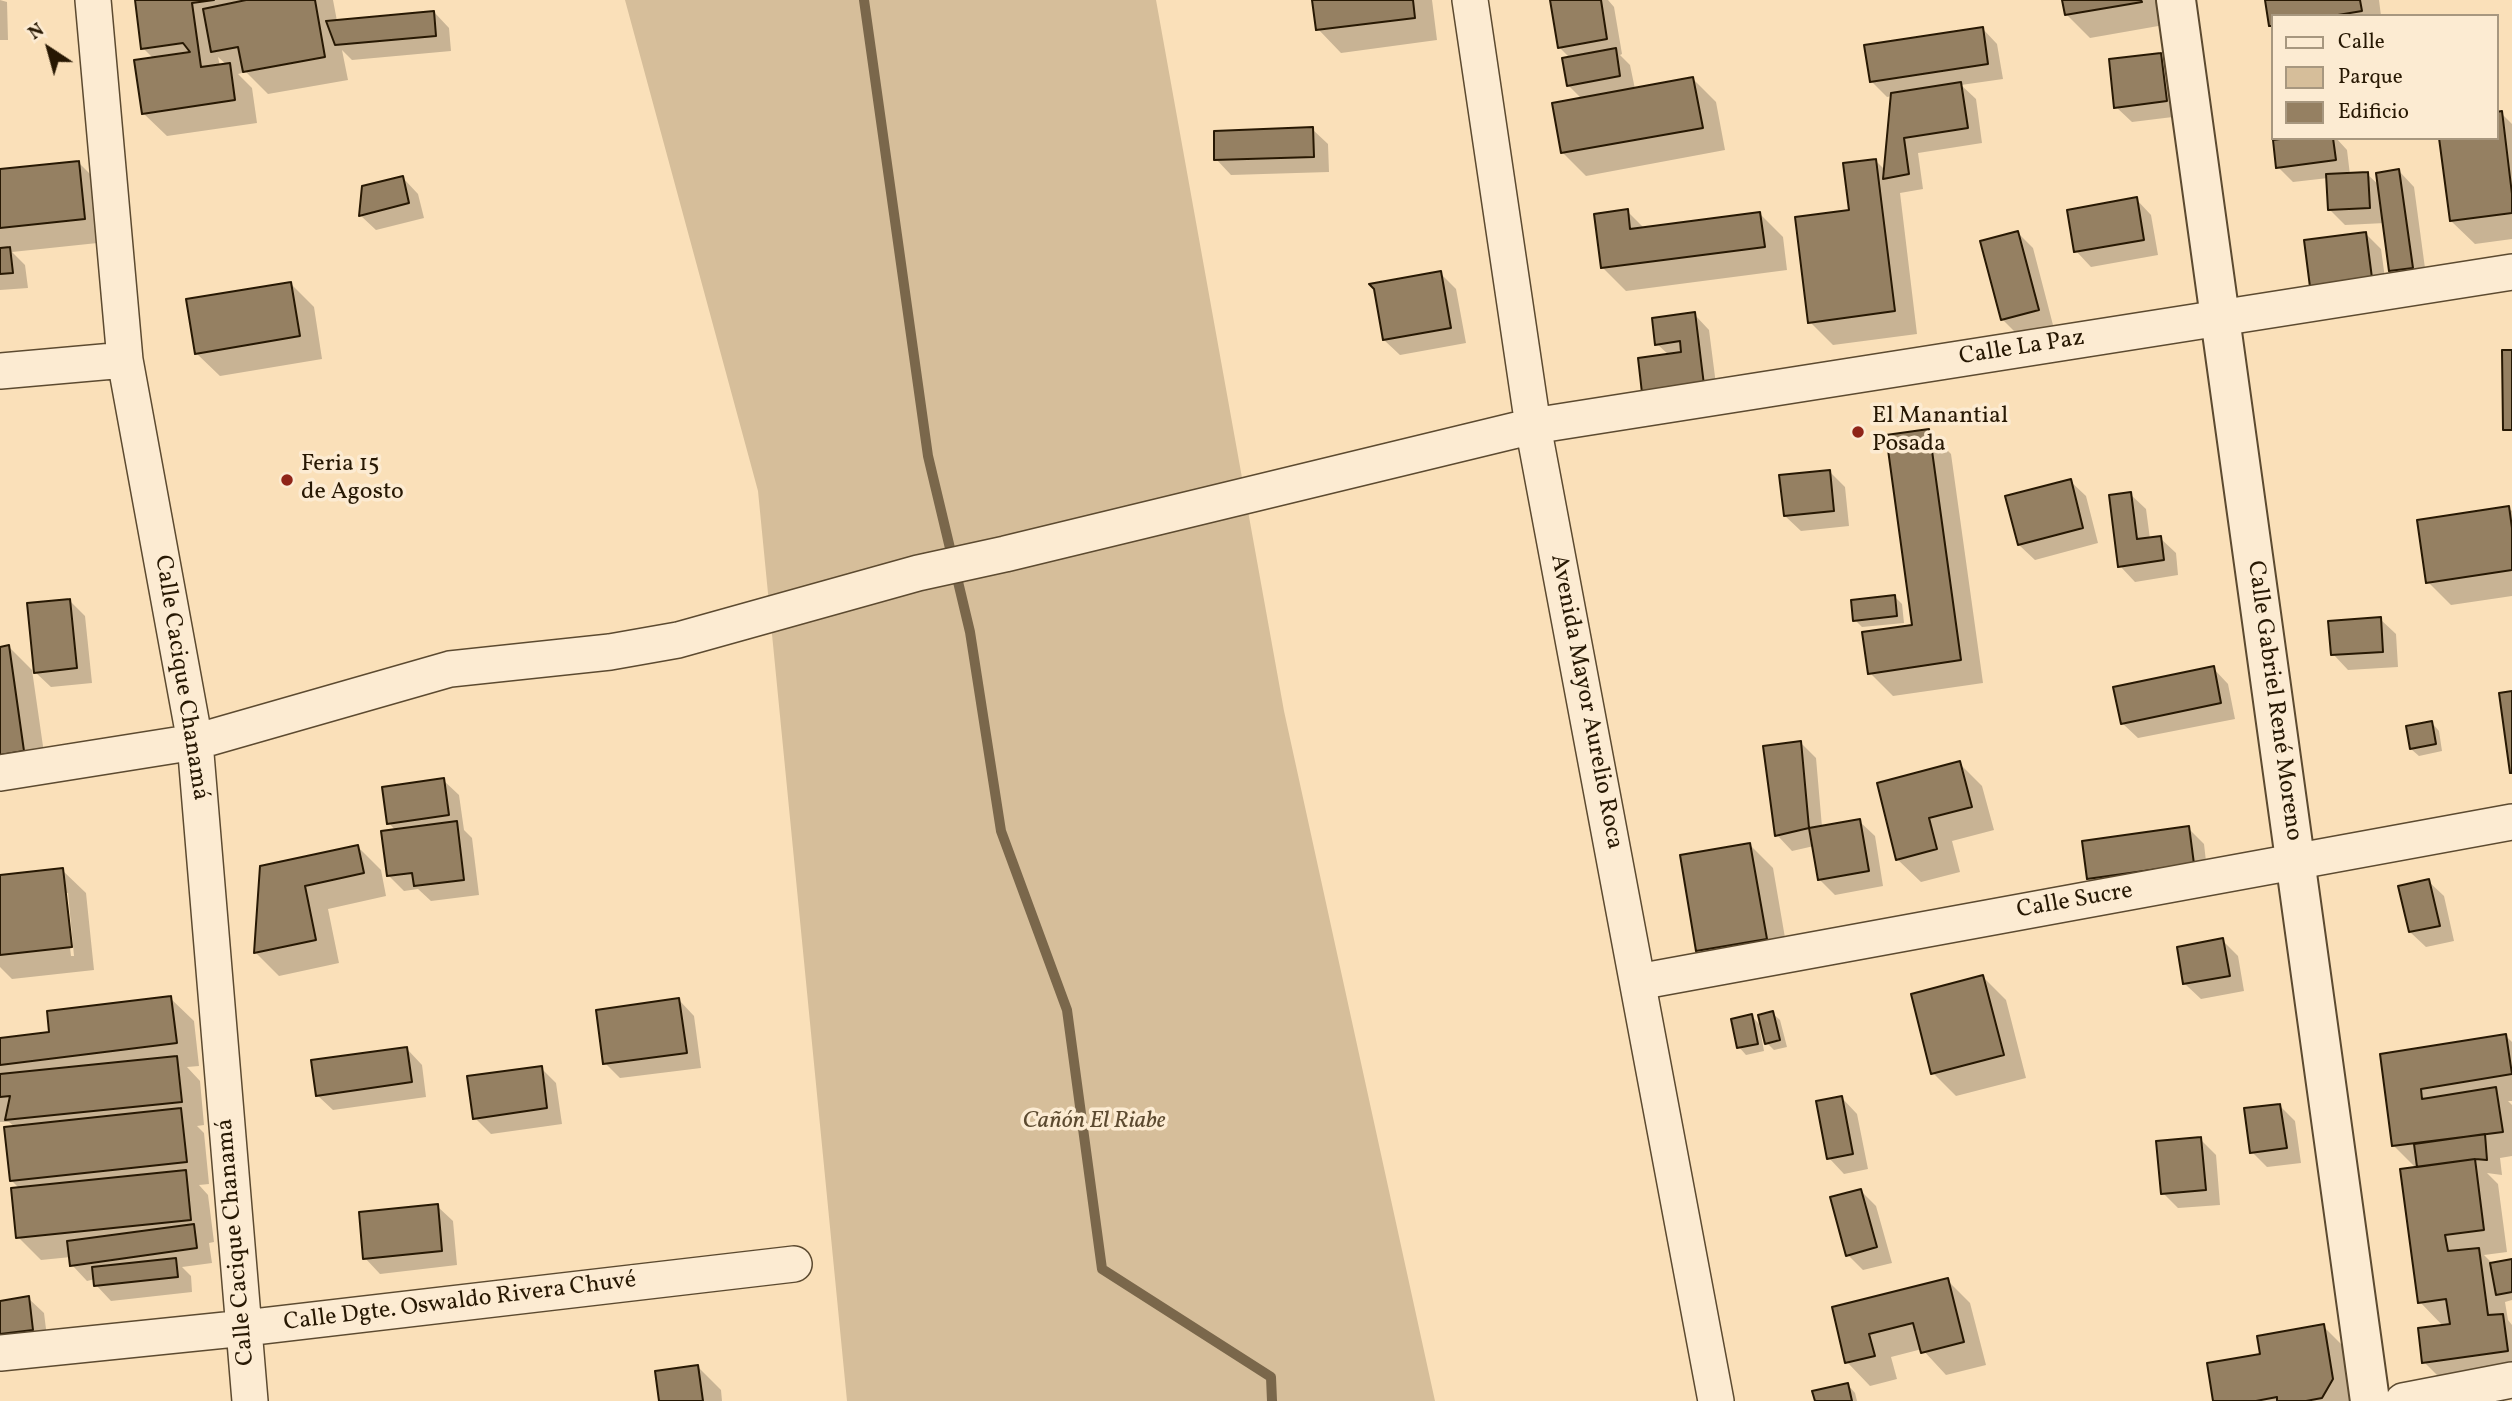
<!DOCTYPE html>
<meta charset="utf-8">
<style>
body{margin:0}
#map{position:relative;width:2512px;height:1401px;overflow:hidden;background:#fae0b9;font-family:Vollkorn,serif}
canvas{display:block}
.legend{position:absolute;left:2271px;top:14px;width:228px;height:126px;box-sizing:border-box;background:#fcebd2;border:2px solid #a7977f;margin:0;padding:9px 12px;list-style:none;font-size:21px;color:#271803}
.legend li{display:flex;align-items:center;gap:14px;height:35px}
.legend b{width:35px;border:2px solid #a7977f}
.north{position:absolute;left:14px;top:14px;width:70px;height:70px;-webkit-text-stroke:5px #fcebd2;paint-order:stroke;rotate:324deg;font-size:19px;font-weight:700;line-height:28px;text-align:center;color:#271803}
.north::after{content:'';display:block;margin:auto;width:24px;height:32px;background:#271803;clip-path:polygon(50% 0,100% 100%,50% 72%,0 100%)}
</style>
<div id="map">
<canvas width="2512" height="1401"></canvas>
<ul class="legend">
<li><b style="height:9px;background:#fcebd2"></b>Calle</li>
<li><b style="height:19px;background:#d6be9a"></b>Parque</li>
<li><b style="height:19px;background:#958062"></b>Edificio</li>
</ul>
<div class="north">N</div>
</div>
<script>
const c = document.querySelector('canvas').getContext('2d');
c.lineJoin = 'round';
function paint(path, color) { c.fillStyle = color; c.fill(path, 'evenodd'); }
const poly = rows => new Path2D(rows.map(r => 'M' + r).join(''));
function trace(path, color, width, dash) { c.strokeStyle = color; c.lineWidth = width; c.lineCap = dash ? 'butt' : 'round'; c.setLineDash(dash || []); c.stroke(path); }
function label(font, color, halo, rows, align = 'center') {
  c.font = font + ' Vollkorn,serif'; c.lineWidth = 7; c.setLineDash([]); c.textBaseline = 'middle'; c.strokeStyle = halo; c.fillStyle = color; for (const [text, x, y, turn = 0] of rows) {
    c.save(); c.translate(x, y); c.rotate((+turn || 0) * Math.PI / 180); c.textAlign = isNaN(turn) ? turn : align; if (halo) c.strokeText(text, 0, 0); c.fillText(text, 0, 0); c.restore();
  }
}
const green = poly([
 [625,0,1156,0,1284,711,1435,1401,847,1401,758,491]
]);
const shadow = poly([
 [0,0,7,2,8,40,0,40],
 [136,0,333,0,337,21,434,12,449,28,451,51,352,60,342,50,348,80,268,94,246,72,238,74,252,88,257,123,167,136,143,113,154,59,143,48],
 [218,57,227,65,220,66],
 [1314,0,1432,0,1437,40,1341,53,1318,29],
 [1550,0,1608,0,1614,7,1622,54,1620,55,1630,65,1635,89,1693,79,1716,102,1725,150,1586,176,1562,152,1582,99,1568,85,1570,58,1559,47],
 [2064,0,2160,0,2164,25,2090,38,2066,14],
 [2267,0,2379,0,2381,16,2272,16,2272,26],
 [1982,28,1997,44,2003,79,1961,85,1976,99,1982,143,1918,153,1923,189,1900,193,1917,334,1833,345,1810,322,1851,211,1875,160,1885,170,1892,96,1887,97,1871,81],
 [2161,55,2176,70,2181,116,2132,122,2116,107],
 [2501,113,2512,124,2512,239,2475,244,2451,221,2496,138],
 [1312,129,1328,144,1329,172,1231,175,1216,159],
 [2300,138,2336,138,2347,150,2350,175,2367,174,2380,186,2399,171,2414,187,2427,283,2406,286,2391,271,2385,223,2345,225,2329,209,2328,178,2293,182,2278,167],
 [79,163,102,186,107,242,12,252,25,265,28,288,0,290,0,171],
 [403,178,418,194,424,218,376,230,360,215],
 [2136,199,2151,215,2158,255,2091,267,2076,251],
 [1627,211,1645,229,1760,214,1783,237,1787,270,1626,291,1602,267],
 [2018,233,2033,248,2053,325,2018,335,2002,319],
 [2366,234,2381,249,2387,293,2327,302],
 [1440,273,1456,289,1466,343,1400,355,1384,340],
 [291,284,314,307,322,359,220,376,196,353],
 [1694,314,1709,330,1718,400,1657,344],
 [1928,431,1951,454,1983,683,1893,696,1870,673,1914,627],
 [1830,472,1845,487,1849,526,1801,531,1785,516],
 [2070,481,2086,496,2098,543,2035,560,2019,545],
 [2130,494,2146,509,2150,539,2160,538,2176,553,2178,575,2135,582,2120,566],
 [2508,508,2512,511,2512,596,2451,605,2428,582],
 [1895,597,1902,604,1904,623,1862,627,1855,620],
 [70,601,85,616,92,683,51,687,35,672],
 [2380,619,2396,634,2398,667,2348,670,2333,654],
 [9,647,32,670,47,774,0,781,0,648],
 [2213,668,2228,684,2235,719,2138,738,2122,723],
 [2432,723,2439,731,2442,751,2419,756,2411,749],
 [1801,743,1816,758,1822,827,1859,821,1875,836,1883,886,1835,895,1820,880,1814,846,1792,851,1777,835],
 [1959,763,1982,786,1994,830,1952,841,1960,872,1921,882,1897,859],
 [443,780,459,795,464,830,472,838,479,895,431,901,418,889,404,891,388,875,396,831,389,823],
 [2188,828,2204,844,2208,879,2104,893,2089,878],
 [1750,845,1773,868,1789,961,1721,973,1698,950],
 [358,847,381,870,386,896,328,909,339,963,279,976,256,953,261,867],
 [62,870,86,893,94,970,12,979,0,967,0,877],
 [64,893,68,893,74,956,71,956],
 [2428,881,2444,896,2454,941,2426,947,2410,932],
 [2222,940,2238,956,2244,991,2201,999,2185,984],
 [1983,977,2006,1000,2026,1078,1956,1096,1933,1073],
 [170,998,194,1021,199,1066,187,1067,200,1081,204,1125,197,1126,204,1133,209,1184,199,1185,208,1195,214,1242,209,1243,212,1263,182,1267,191,1276,192,1292,111,1301,96,1285,95,1279,87,1281,72,1265,71,1257,41,1260,18,1237,20,1189,11,1180,15,1127,9,1122,0,1122,0,1040,51,1034],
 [679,1000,694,1016,701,1068,620,1078,605,1063],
 [1772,1013,1780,1020,1787,1047,1774,1050,1767,1043],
 [1752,1016,1759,1024,1764,1051,1746,1055,1739,1047],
 [2506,1036,2512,1042,2512,1101,2508,1101,2512,1105,2512,1156,2500,1158,2502,1175,2487,1173,2498,1184,2507,1252,2484,1255,2493,1264,2512,1261,2512,1300,2505,1302,2508,1320,2512,1325,2512,1376,2447,1385,2424,1362,2444,1327,2420,1302,2416,1168,2394,1146,2382,1056],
 [407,1049,422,1065,426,1097,333,1110,317,1095],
 [541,1068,556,1083,562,1124,491,1134,475,1118],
 [1842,1098,1857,1114,1868,1169,1844,1174,1829,1158],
 [2280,1106,2295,1121,2301,1163,2267,1167,2252,1152],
 [2200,1139,2216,1155,2220,1205,2178,1208,2163,1193],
 [1861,1191,1876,1206,1892,1263,1863,1270,1848,1255],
 [437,1206,453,1221,457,1265,380,1274,365,1258],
 [1947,1280,1970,1303,1986,1365,1946,1375,1922,1349,1891,1357,1897,1379,1870,1386,1847,1362,1834,1308],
 [28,1298,44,1313,48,1345,0,1351,0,1303],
 [2323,1326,2346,1349,2355,1401,2215,1401,2262,1355],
 [698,1367,721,1390,722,1401,660,1401],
 [1848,1385,1855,1393,1857,1401,1816,1401]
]);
const stream = poly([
 [864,0,928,456,970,632,1001,831,1067,1010,1102,1269,1271,1377,1272,1401]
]);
const building = poly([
 [135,0,214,0,192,3,201,67,230,63,235,100,142,114,134,60,190,52,183,43,141,49,135,0],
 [246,0,315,0,325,57,243,72,238,47,211,52,203,9,246,0],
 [1312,0,1413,0,1415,18,1316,30,1312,0],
 [1550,0,1601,0,1607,39,1558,48,1550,0],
 [2062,0,2141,0,2142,2,2065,15,2062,0],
 [2265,0,2360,0,2362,11,2332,16,2272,16,2272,26,2269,26,2265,0],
 [434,11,436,36,335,45,326,21,434,11],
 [1983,27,1988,64,1870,82,1864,45,1983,27],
 [1616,48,1620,76,1567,86,1562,58,1616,48],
 [2161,53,2167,101,2114,108,2109,59,2161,53],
 [1693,77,1703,128,1561,153,1552,103,1693,77],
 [1961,82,1968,128,1904,138,1909,174,1883,179,1891,93,1961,82],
 [2502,111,2512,194,2512,213,2450,221,2439,138,2496,138,2496,112,2502,111],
 [1313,127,1314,157,1214,160,1214,131,1313,127],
 [2287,138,2333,138,2336,160,2276,168,2273,140,2287,138],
 [1876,159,1895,311,1808,323,1795,217,1849,210,1843,163,1876,159],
 [79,161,85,219,0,228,0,169,79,161],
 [2399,169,2413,268,2389,271,2376,173,2399,169],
 [2368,172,2370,208,2328,210,2326,174,2368,172],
 [403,176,409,203,359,216,362,186,403,176],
 [2137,197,2144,240,2074,252,2067,210,2137,197],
 [1628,209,1630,229,1760,212,1765,247,1601,268,1594,214,1628,209],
 [2018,231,2039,310,2001,320,1980,241,2018,231],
 [2366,232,2372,278,2310,287,2304,240,2366,232],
 [10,247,13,273,0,274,0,248,10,247],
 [1441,271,1451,328,1383,340,1374,289,1369,284,1441,271],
 [291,282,300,336,195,354,186,299,291,282],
 [1695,312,1704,385,1642,393,1638,358,1681,352,1680,341,1655,345,1652,318,1695,312],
 [2502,350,2512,350,2512,430,2503,430,2502,350],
 [1929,429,1961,660,1868,674,1862,632,1912,625,1886,435,1929,429],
 [1830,470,1834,511,1784,516,1779,475,1830,470],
 [2071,479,2083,528,2018,545,2005,496,2071,479],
 [2131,492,2137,539,2161,536,2164,560,2118,567,2109,495,2131,492],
 [2509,506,2512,528,2512,570,2426,583,2417,520,2509,506],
 [1895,595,1897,616,1853,621,1851,600,1895,595],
 [70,599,77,668,34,673,27,603,70,599],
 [2381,617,2383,652,2331,655,2328,621,2381,617],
 [9,645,24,751,0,755,0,647,9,645],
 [2214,666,2221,703,2121,724,2113,687,2214,666],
 [2512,691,2512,773,2510,773,2499,693,2512,691],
 [2432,721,2436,744,2410,749,2406,726,2432,721],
 [1801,741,1809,828,1775,836,1763,746,1801,741],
 [1960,761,1972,807,1929,818,1937,849,1896,860,1877,783,1960,761],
 [444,778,449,815,387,824,382,787,444,778],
 [1860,819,1869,871,1818,880,1809,828,1860,819],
 [457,821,464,880,414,886,412,873,387,876,381,831,457,821],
 [2189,826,2194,864,2087,879,2082,841,2189,826],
 [1750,843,1767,939,1696,951,1680,855,1750,843],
 [358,845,364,873,305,886,316,940,254,953,260,866,358,845],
 [63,868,72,947,0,955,0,875,63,868],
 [2429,879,2440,926,2409,932,2398,886,2429,879],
 [2223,938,2230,976,2183,984,2177,947,2223,938],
 [1983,975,2004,1055,1931,1074,1911,994,1983,975],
 [171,996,177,1043,0,1065,0,1038,49,1032,47,1011,171,996],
 [679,998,687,1053,603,1064,596,1010,679,998],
 [1773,1011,1780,1040,1765,1044,1758,1015,1773,1011],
 [1752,1014,1758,1044,1737,1048,1731,1019,1752,1014],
 [2506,1034,2512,1074,2421,1089,2422,1099,2496,1087,2503,1132,2392,1146,2380,1054,2506,1034],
 [407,1047,412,1082,316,1096,311,1060,407,1047],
 [177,1056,182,1102,5,1120,10,1096,0,1097,0,1074,177,1056],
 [542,1066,547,1108,473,1119,467,1076,542,1066],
 [1842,1096,1853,1154,1827,1159,1816,1101,1842,1096],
 [2280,1104,2287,1148,2250,1153,2244,1108,2280,1104],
 [181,1108,187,1162,10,1181,4,1127,181,1108],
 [2485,1134,2487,1160,2475,1159,2417,1167,2414,1144,2485,1134],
 [2201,1137,2206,1190,2161,1194,2156,1141,2201,1137],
 [2475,1159,2484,1230,2445,1235,2448,1251,2479,1248,2488,1315,2503,1314,2508,1351,2422,1363,2418,1328,2450,1324,2446,1299,2418,1303,2400,1169,2475,1159],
 [186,1170,191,1220,16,1238,11,1188,186,1170],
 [1861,1189,1877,1247,1846,1256,1830,1197,1861,1189],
 [438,1204,442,1251,363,1259,359,1212,438,1204],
 [194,1224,197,1248,70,1266,67,1241,194,1224],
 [176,1258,178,1277,94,1286,92,1267,176,1258],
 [2512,1259,2512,1292,2496,1295,2490,1263,2512,1259],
 [1948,1278,1964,1342,1921,1353,1913,1323,1869,1334,1875,1356,1845,1363,1832,1307,1948,1278],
 [29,1296,33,1330,0,1334,0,1301,29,1296],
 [2324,1324,2333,1379,2322,1398,2306,1401,2277,1401,2277,1397,2256,1401,2213,1401,2207,1363,2260,1354,2257,1336,2324,1324],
 [698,1365,703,1401,659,1401,655,1371,698,1365],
 [1848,1383,1852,1401,1815,1401,1812,1391,1848,1383]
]);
const minor = poly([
 [93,0,125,360,195,742,250,1401],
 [1470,0,1533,426,1716,1401],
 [0,371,125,360],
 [0,773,195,742,450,669,610,652,678,640,918,573,1005,554,1533,426,2512,272],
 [1638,982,2512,822],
 [0,1353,245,1328,794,1264],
 [2403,1401,2512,1380]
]);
const tertiary = poly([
 [2176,0,2370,1401]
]);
const markers = [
 [1858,432,7,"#8f2418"],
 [287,480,7,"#8f2418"]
];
const streetNames = [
 ["Calle La Paz",2022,349,-9],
 ["Calle Cacique Chanamá",180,678,81],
 ["Calle Gabriel René Moreno",2273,701,82],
 ["Avenida Mayor Aurelio Roca",1585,702,79],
 ["Calle Sucre",2075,902,-10],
 ["Calle Cacique Chanamá",237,1242,-95],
 ["Calle Dgte. Oswaldo Rivera Chuvé",460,1303,-7]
];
const poiNames = [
 ["El Manantial",1872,418],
 ["Posada",1872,446],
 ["Feria 15",301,466],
 ["de Agosto",301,494]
];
const parkNames = [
 ["Cañón El Riabe",1094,1123]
];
paint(green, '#d6be9a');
paint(shadow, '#0003');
trace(stream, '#7a674b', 10);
paint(building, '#958062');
trace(building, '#271803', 2);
trace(minor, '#5c4a30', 38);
trace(tertiary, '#5c4a30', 42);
trace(minor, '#fcebd2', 35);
trace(tertiary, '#fcebd2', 38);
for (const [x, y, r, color] of markers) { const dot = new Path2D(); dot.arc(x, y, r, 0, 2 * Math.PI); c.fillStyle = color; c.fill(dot); trace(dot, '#fcebd2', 2.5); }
label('24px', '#271803', '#fcebd2', streetNames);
label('24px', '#271803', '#fcebd2', poiNames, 'left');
label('italic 24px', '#5c4a30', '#fcebd2', parkNames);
</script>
